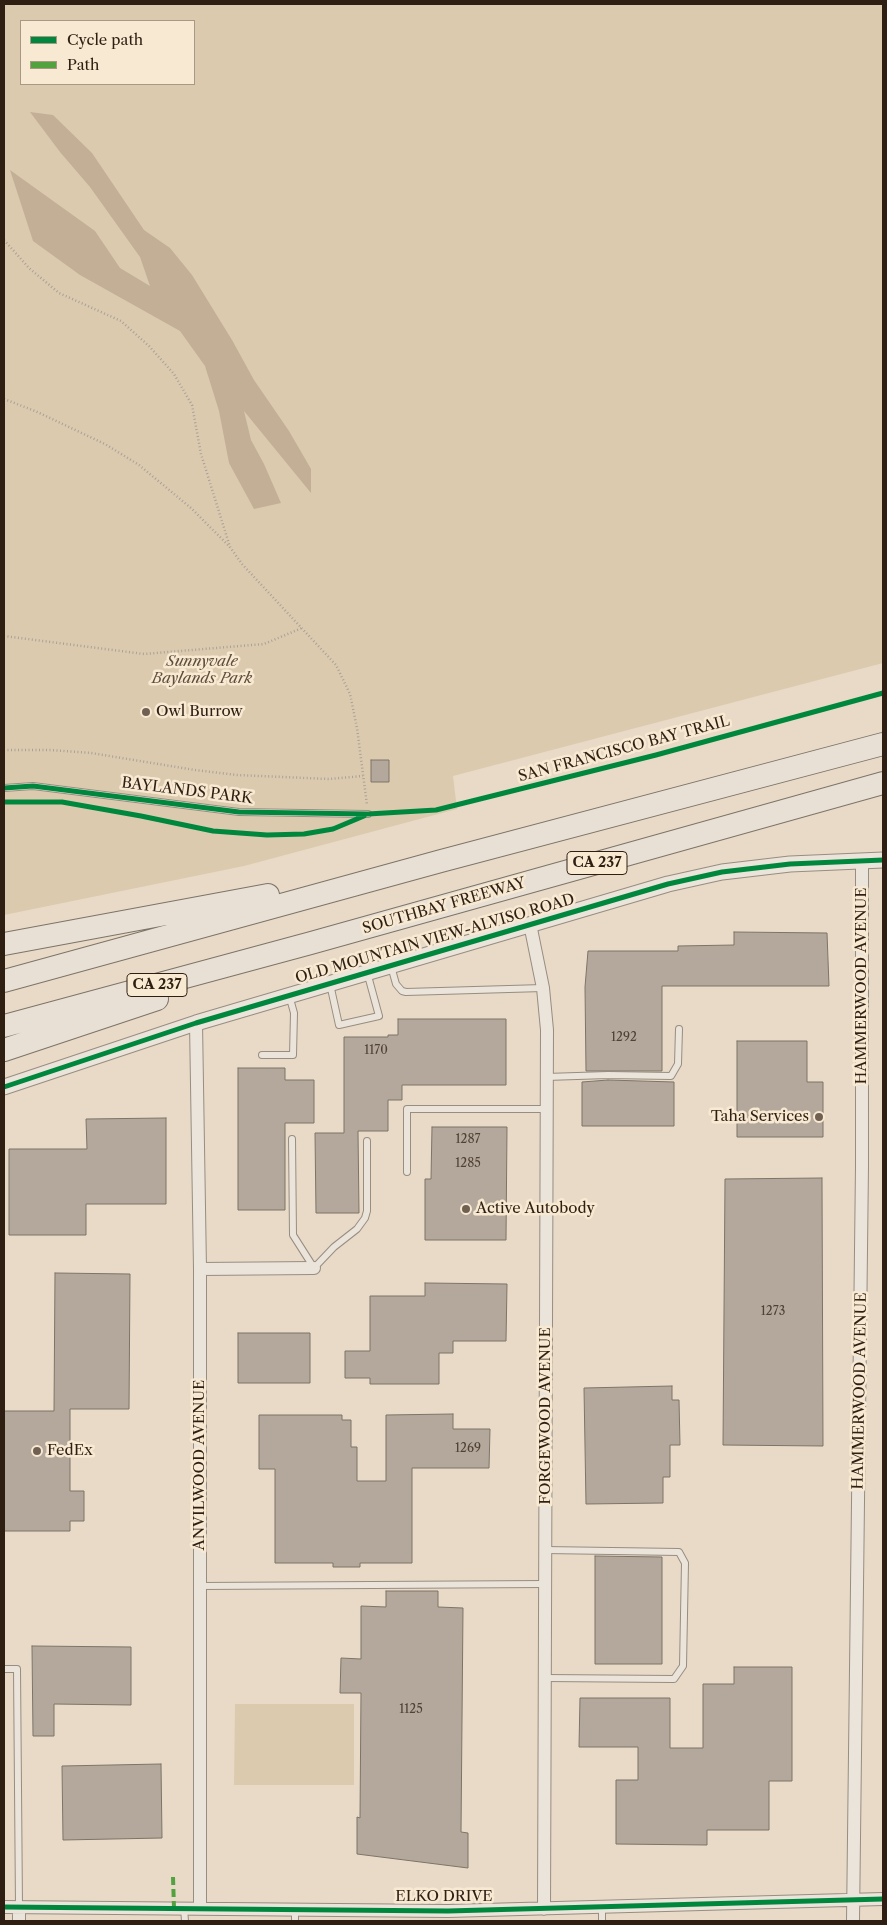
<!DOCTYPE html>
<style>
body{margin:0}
#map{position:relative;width:887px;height:1925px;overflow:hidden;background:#e8dac6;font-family:"Libre Caslon Text",serif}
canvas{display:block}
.frame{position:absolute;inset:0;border:5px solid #2f1f13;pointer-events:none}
.legend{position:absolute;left:20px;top:20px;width:175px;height:65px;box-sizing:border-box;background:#f8e9d2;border:1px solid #a89886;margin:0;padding:6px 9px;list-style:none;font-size:15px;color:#2f1f13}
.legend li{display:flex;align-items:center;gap:10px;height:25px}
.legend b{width:25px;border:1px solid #a89886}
</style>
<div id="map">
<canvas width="887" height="1925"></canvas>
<div class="frame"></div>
<ul class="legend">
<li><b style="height:6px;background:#00873e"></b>Cycle path</li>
<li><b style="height:6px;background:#52a23f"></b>Path</li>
</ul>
</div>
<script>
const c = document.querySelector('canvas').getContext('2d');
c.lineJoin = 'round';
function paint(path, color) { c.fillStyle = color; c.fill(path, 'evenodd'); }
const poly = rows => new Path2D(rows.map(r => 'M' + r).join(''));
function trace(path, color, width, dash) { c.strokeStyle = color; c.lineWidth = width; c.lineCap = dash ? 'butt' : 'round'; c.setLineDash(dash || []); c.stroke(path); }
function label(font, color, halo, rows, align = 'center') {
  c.font = font + ' "Libre Caslon Text",serif'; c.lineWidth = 5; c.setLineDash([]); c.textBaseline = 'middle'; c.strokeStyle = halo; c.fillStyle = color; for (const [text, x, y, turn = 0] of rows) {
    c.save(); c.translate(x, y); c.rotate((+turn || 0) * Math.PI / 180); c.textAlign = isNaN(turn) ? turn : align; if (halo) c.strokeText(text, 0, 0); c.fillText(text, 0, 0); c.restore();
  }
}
const green = poly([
 [4,4,883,4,883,663,453,776,457,809,244,866,4,915],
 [21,21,194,21,194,84,21,84],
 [235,1704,354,1704,354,1785,234,1785]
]);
const water = poly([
 [30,112,53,115,92,153,144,230,170,248,192,275,232,340,254,380,289,431,311,469,311,493,244,411,251,440,264,464,281,503,254,509,229,463,219,411,205,366,180,331,80,275,33,241,10,170,95,231,120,268,150,286,140,257,90,187,60,152]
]);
const building = poly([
 [371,760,389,760,389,782,371,782,371,760],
 [734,932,827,933,829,986,662,986,662,1071,586,1071,585,987,588,951,678,951,678,946,734,945,734,932],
 [398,1019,506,1019,506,1085,402,1085,402,1100,388,1100,388,1131,358,1131,359,1213,316,1213,315,1133,344,1133,344,1037,388,1037,388,1035,398,1035,398,1019],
 [737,1041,807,1041,807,1082,823,1082,823,1137,737,1137,737,1041],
 [238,1068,285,1068,285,1080,314,1080,314,1123,285,1123,285,1210,238,1210,238,1068],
 [608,1080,674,1082,674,1126,582,1126,582,1082,608,1080],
 [166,1118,166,1204,86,1204,86,1235,9,1235,9,1149,87,1149,86,1119,166,1118],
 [432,1127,507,1127,506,1240,425,1240,425,1179,431,1179,432,1127],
 [822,1178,823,1446,723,1445,725,1179,822,1178],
 [55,1273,130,1274,129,1409,70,1409,70,1491,84,1491,84,1521,70,1521,70,1531,4,1531,4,1411,54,1411,55,1273],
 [425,1283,507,1284,506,1341,453,1341,453,1353,439,1353,439,1384,370,1384,370,1378,345,1378,345,1351,370,1351,370,1296,425,1296,425,1283],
 [238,1333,310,1333,310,1383,238,1383,238,1333],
 [672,1386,672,1400,679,1400,680,1445,670,1445,670,1477,663,1477,663,1503,586,1504,584,1388,672,1386],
 [453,1414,453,1429,490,1429,489,1468,412,1468,412,1563,360,1563,360,1567,333,1567,333,1563,275,1563,275,1469,259,1469,259,1415,342,1415,342,1420,351,1420,351,1447,357,1447,357,1481,386,1481,386,1415,453,1414],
 [595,1556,662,1557,662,1664,595,1664,595,1556],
 [386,1591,438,1591,438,1607,463,1608,461,1832,468,1833,468,1868,357,1854,357,1817,360,1818,361,1693,340,1693,341,1658,361,1659,361,1606,386,1607,386,1591],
 [32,1646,131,1647,131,1705,54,1704,54,1736,33,1736,32,1646],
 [734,1667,792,1667,792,1781,769,1781,769,1830,707,1830,707,1845,616,1844,616,1780,638,1780,638,1747,579,1747,580,1698,670,1698,670,1748,703,1748,703,1684,734,1684,734,1667],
 [161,1764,162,1838,63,1840,62,1766,161,1764]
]);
const path = poly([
 [4,240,29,268,59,293,121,321,149,346,174,374,192,405,201,454,230,547,242,564,336,665,350,694,357,728,367,805],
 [4,399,35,411,105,444,139,465,191,508,229,546],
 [4,636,144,654,264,644,302,628],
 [4,750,51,750,91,753,195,770,237,775,329,779,363,776]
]);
const service = poly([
 [4,788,33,786,239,812,368,814],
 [391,966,396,984,402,991,406,992,543,988],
 [330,984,339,1025,379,1016,367,972],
 [262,1055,293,1055,294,1013,289,995],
 [546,1077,608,1075,671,1076,678,1064,679,1029],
 [292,1139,293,1235,314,1268,334,1247,357,1229,365,1218,367,1211,367,1141],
 [407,1172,407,1109,547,1109],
 [200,1586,545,1584],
 [4,1669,17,1669,19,1907],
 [545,1678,674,1679,683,1666,685,1563,679,1552,545,1550],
 [602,1907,602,1921],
 [184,1908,185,1921],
 [295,1921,295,1909]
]);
const minor = poly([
 [530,924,543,988,547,1030,544,1909],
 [196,1023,200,1269,200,1908],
 [200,1269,314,1268],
 [4,1907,448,1911,883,1899],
 [19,1921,19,1907],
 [853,1921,862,1166,862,861]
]);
const tertiary = poly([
 [4,1087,196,1023,668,884,722,872,790,864,883,860]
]);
const motorway = poly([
 [4,944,268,895],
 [4,981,441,861,883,744],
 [4,1026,311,943,883,783],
 [4,1050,157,999]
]);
const quiet = poly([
 [173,1877,174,1908]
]);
const cycleway = poly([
 [4,788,33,786,239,812,368,814,436,810,656,755,883,693],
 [4,802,62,802,141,816,213,831,267,835,304,834,333,829,364,816],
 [4,1087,196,1023,668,884,722,872,790,864,883,860],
 [4,1907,448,1911,883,1899]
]);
const markers = [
 [146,712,5,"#706052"],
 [819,1117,5,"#706052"],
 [466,1209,5,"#706052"],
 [37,1451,5,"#706052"]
];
const numberNames = [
 ["1292",624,1038],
 ["1170",376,1051],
 ["1287",468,1140],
 ["1285",468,1164],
 ["1273",773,1312],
 ["1269",468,1449],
 ["1125",411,1710]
];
const shields = [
 [597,863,60],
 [157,985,60]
];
const shieldNames = [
 ["CA 237",597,863],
 ["CA 237",157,985]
];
const parkNames = [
 ["Sunnyvale",202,662],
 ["Baylands Park",202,679]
];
const poiNames = [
 ["Owl Burrow",156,712],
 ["Taha Services",809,1117,"right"],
 ["Active Autobody",476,1209],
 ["FedEx",47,1451]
];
const streetNames = [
 ["SAN FRANCISCO BAY TRAIL",624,749,-15],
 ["BAYLANDS PARK",187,791,7],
 ["SOUTHBAY FREEWAY",444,906,-16],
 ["OLD MOUNTAIN VIEW-ALVISO ROAD",435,939,-16],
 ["HAMMERWOOD AVENUE",862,986,-90],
 ["HAMMERWOOD AVENUE",860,1391,-89],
 ["FORGEWOOD AVENUE",546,1416,-90],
 ["ANVILWOOD AVENUE",200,1465,-90],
 ["ELKO DRIVE",444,1897]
];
paint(green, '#dccaaf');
paint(water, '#c2af96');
paint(building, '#b3a89b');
trace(building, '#7d7468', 1);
trace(service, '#978d81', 8);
trace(minor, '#978d81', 14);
trace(tertiary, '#978d81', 17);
trace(motorway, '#7d7468', 24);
trace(path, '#a8a199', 2.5, [1, 2.5]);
trace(service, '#ebe4da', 6);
trace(minor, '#ebe4da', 12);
trace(tertiary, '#ebe4da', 15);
trace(motorway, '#e8e0d4', 22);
trace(quiet, '#52a23f', 4, [8, 4]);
trace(cycleway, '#00873e', 5);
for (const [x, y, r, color] of markers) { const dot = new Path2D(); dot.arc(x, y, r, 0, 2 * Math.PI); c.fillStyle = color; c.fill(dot); trace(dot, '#f8e9d2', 2); }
label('12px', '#504135', null, numberNames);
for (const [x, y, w] of shields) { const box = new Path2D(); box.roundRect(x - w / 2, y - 11.5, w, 23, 4); c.fillStyle = '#f8e9d2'; c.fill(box); trace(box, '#2f1f13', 1); }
label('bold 14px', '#2f1f13', null, shieldNames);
label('italic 15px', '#604e3c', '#f8e9d2', parkNames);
label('15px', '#2f1f13', '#f8e9d2', poiNames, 'left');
label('15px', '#2f1f13', '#f8e9d2', streetNames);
</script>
